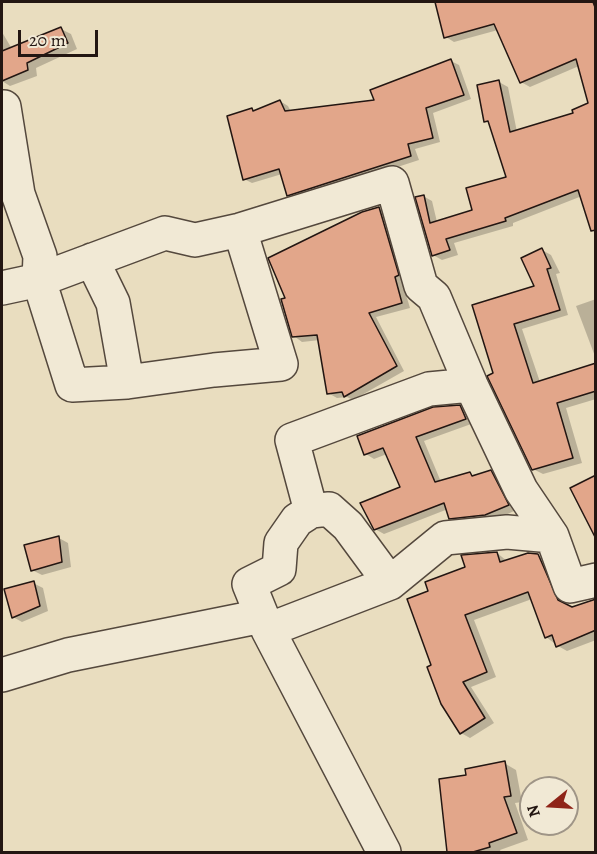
<!DOCTYPE html>
<style>
body{margin:0}
#map{position:relative;width:597px;height:854px;overflow:hidden;background:#e9ddbf;font-family:Alegreya,serif}
canvas{display:block}
.frame{position:absolute;inset:0;border:3px solid #231612;pointer-events:none}
.north{position:absolute;left:519px;top:776px;width:60px;height:60px;box-sizing:border-box;background:#f1e9d5;border:2px solid #9f9587;border-radius:50%;rotate:252deg;font-size:16px;font-weight:700;line-height:24px;text-align:center;color:#231612}
.north::after{content:'';display:block;margin:auto;width:21px;height:27px;background:#8f2418;clip-path:polygon(50% 0,100% 100%,50% 72%,0 100%)}
.scale{position:absolute;left:18px;top:30px;width:80px;height:27px;box-sizing:border-box;border:3px solid #231612;border-top:0;padding-left:8px;font-size:18px;line-height:21px;white-space:nowrap;color:#231612;-webkit-text-stroke:4px #f1e9d5;paint-order:stroke}
</style>
<div id="map">
<canvas width="597" height="854"></canvas>
<div class="frame"></div>
<div class="north">N</div>
<div class="scale">20 m</div>
</div>
<script>
const c = document.querySelector('canvas').getContext('2d');
c.lineJoin = 'round';
function paint(path, color) { c.fillStyle = color; c.fill(path, 'evenodd'); }
const poly = rows => new Path2D(rows.map(r => 'M' + r).join(''));
function trace(path, color, width, dash) { c.strokeStyle = color; c.lineWidth = width; c.lineCap = dash ? 'butt' : 'round'; c.setLineDash(dash || []); c.stroke(path); }
const shadow = poly([
 [437,2,596,2,596,201,582,196,513,223,513,226,454,243,458,255,442,260,433,255,423,196,432,201,437,222,474,211,508,178,491,124,486,121,499,82,508,87,517,132,575,114,590,104,579,66,530,87,521,82,498,30,454,42,446,37],
 [61,29,71,34,77,49,36,68,37,76,10,86,2,81,2,32,12,49],
 [451,61,459,65,471,99,433,113,440,142,415,149,419,160,296,200,288,195,282,174,252,183,244,179,252,110,255,111,280,101,288,106,291,112,376,101],
 [379,208,388,213,406,280,402,281,410,308,376,317,404,371,353,400,347,397,337,398,328,393,320,340,302,342,294,336,287,299],
 [542,250,551,255,560,273,556,274,568,315,522,329,540,382,596,365,596,399,566,408,582,463,543,474,533,469,495,374,474,306,536,287],
 [596,299,596,359,576,306],
 [459,406,469,412,474,423,424,441,441,482,490,471,499,476,516,510,495,520,459,523,450,518,448,509,384,534,375,529,402,488,387,454,374,459,366,454],
 [59,538,68,543,71,567,42,575,32,570],
 [497,553,507,561,538,555,548,561,566,605,572,608,596,601,596,640,567,651,558,646,546,637,532,599,474,620,496,677,471,687,494,723,470,738,461,733,433,666,430,592],
 [33,583,43,588,48,611,22,622,13,617],
 [504,763,516,770,522,802,515,803,528,840,500,850,501,852,449,852,441,780,468,776]
]);
const building = poly([
 [435,2,593,2,596,10,596,230,591,231,578,190,505,218,506,221,446,239,450,250,432,256,415,197,424,195,430,223,472,210,466,188,506,177,488,121,484,122,477,85,499,80,510,132,573,113,572,110,588,103,576,59,520,83,494,24,444,38,435,2],
 [61,27,68,43,27,63,28,70,2,81,2,51,61,27],
 [451,59,464,95,426,108,433,138,408,144,411,156,287,196,279,169,243,180,227,116,252,108,253,111,280,100,285,111,374,100,370,90,451,59],
 [379,207,399,275,395,277,402,303,369,313,397,366,344,397,342,392,327,394,317,335,292,337,281,299,285,298,268,258,362,212,379,207],
 [542,248,551,268,547,269,560,310,514,324,533,383,596,363,596,391,557,403,573,458,532,470,487,376,493,373,472,305,534,286,521,258,542,248],
 [460,405,466,419,416,437,435,482,470,472,472,476,491,470,509,505,485,515,449,519,444,503,374,530,360,503,400,487,383,448,364,455,357,436,433,407,460,405],
 [596,475,596,539,570,488,596,475],
 [59,536,62,562,31,571,24,545,59,536],
 [497,552,500,562,528,553,538,554,558,600,572,607,596,599,596,630,556,647,552,635,545,638,528,592,465,615,487,672,463,682,485,718,460,734,441,704,427,667,431,665,407,599,428,591,425,582,465,567,461,555,497,552],
 [34,581,40,606,12,618,4,589,34,581],
 [505,761,511,796,504,797,517,833,489,843,490,847,473,852,447,852,439,779,466,775,465,769,505,761]
]);
const minor = poly([
 [2,107,4,107,18,194,40,256,39,280,72,385,127,382,214,370,281,364,240,230],
 [92,260,113,303,127,382],
 [2,288,39,280,165,233,195,240,240,230,392,183,421,286,434,297,471,385,521,490,552,536,570,586,596,580],
 [311,511,292,440,429,389,471,385],
 [262,616,249,584,279,569,281,543,297,520,311,511,329,509,348,526,390,583],
 [268,630,384,852],
 [2,675,68,655,262,616,268,630,390,583,445,538,507,532,552,536]
]);
paint(shadow, '#0003');
paint(building, '#e2a68a');
trace(building, '#231612', 1.5);
trace(minor, '#54483d', 36);
trace(minor, '#f1e9d5', 33);
</script>
